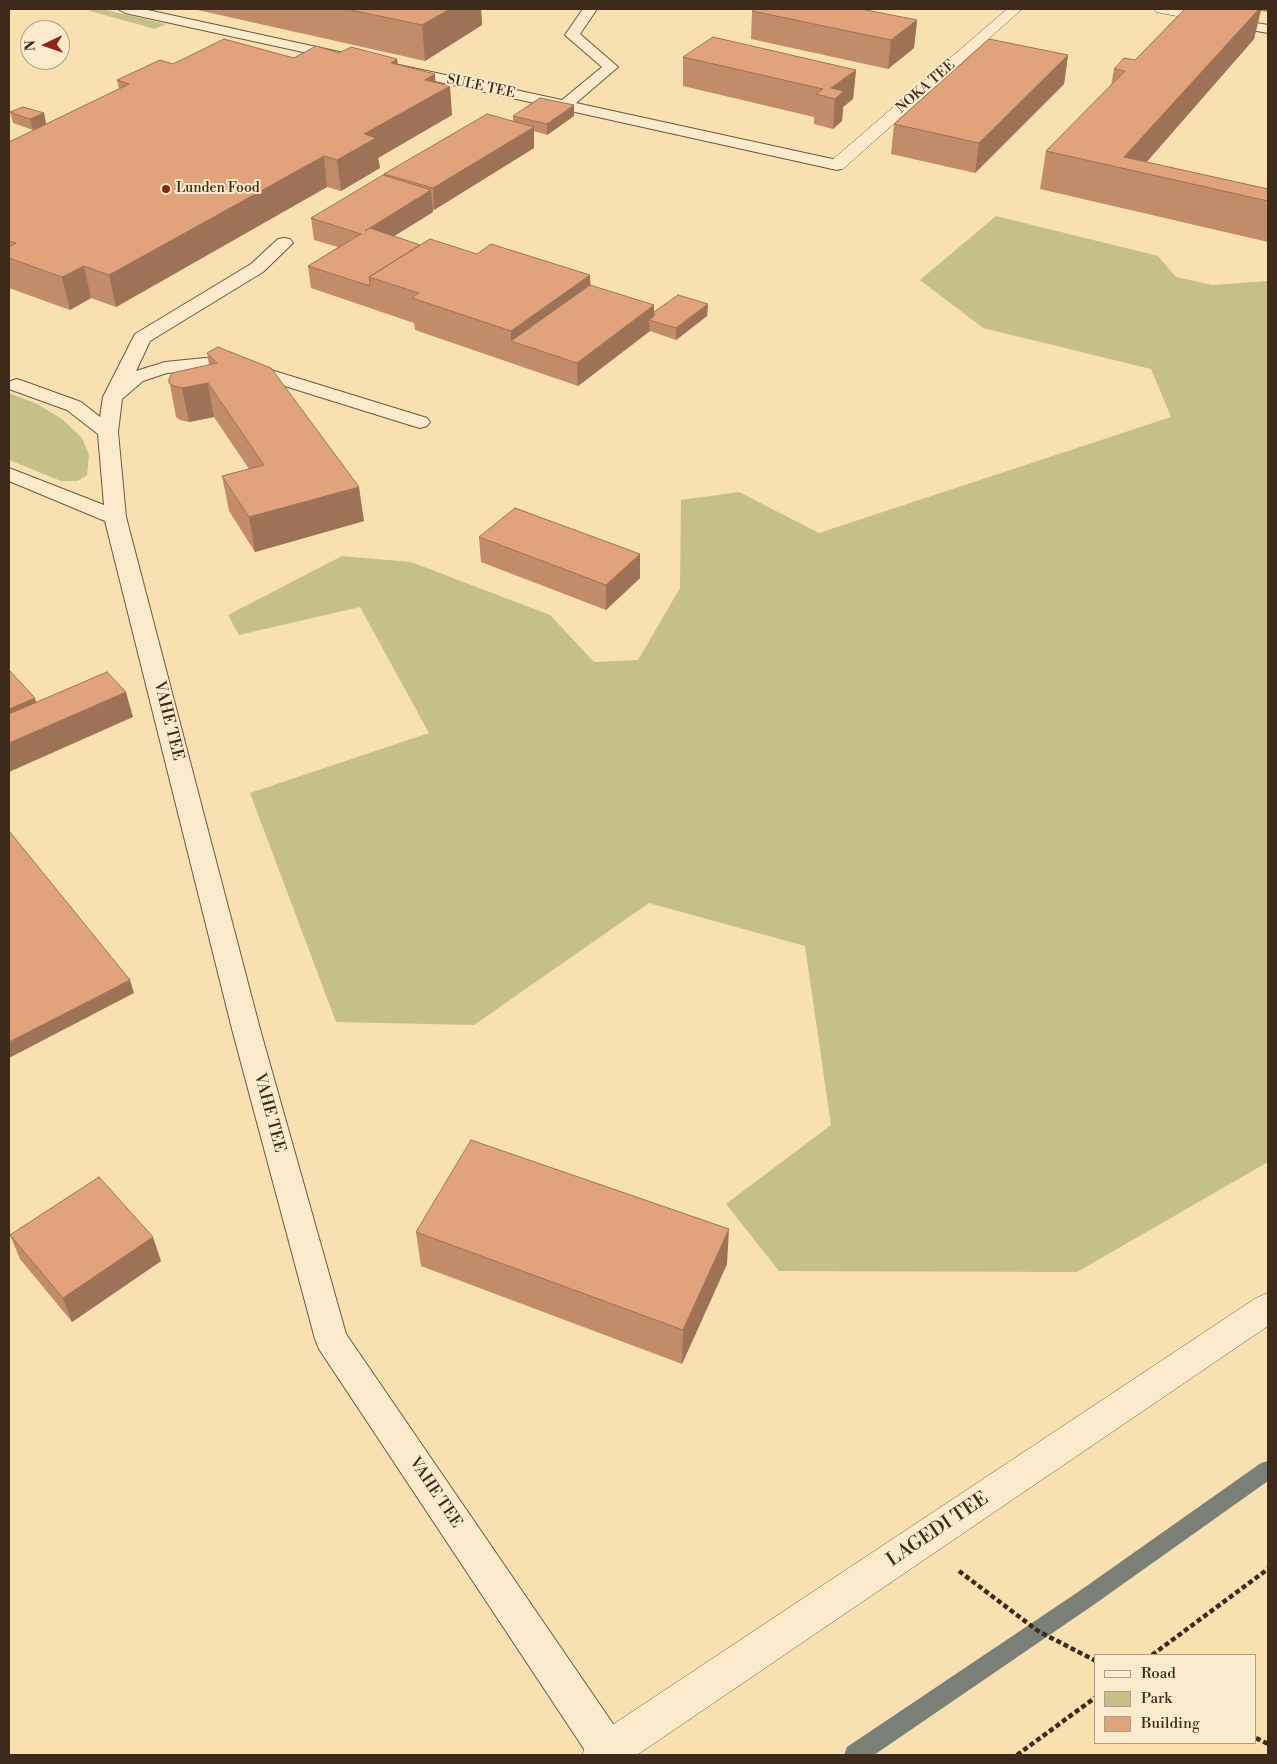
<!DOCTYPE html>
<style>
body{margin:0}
#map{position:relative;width:1277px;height:1764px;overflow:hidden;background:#f9e0b1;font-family:"Libre Bodoni",serif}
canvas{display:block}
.frame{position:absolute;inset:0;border:10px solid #3d2a1a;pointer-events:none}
.legend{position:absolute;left:1094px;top:1654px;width:162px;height:90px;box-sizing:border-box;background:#fbebcc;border:1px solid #af9e85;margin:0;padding:6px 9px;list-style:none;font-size:15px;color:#3d2a1a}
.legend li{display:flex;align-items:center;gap:10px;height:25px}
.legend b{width:25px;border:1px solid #af9e85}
.north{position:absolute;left:20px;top:20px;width:50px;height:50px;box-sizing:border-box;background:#fbebcc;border:1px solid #af9e85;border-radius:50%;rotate:267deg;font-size:14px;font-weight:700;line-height:20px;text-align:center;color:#3d2a1a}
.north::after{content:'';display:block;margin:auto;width:18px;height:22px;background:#8f2418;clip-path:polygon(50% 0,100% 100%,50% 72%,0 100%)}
</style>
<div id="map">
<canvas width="1277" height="1764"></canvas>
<div class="frame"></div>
<ul class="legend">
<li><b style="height:6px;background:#fbebcc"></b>Road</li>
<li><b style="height:14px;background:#c4c087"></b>Park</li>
<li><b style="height:14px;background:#e1a37c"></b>Building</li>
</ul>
<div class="north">N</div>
</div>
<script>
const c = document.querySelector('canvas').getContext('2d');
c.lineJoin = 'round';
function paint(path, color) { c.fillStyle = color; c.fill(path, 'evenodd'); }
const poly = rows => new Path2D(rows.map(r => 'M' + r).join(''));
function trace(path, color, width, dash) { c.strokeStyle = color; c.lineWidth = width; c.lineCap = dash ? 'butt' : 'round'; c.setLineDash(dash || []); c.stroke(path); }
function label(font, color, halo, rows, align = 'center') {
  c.font = font + ' "Libre Bodoni",serif'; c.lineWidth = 4; c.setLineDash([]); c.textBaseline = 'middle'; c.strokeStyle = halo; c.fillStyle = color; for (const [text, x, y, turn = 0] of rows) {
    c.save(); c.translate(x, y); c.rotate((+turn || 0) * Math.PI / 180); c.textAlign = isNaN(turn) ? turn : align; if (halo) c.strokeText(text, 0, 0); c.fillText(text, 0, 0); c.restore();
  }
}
const green = poly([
 [89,9,101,9,166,24,155,29,90,11],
 [996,216,1158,256,1176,277,1212,285,1268,281,1268,1162,1077,1272,779,1271,726,1204,831,1125,805,946,649,903,474,1025,336,1022,250,793,429,733,360,607,239,635,228,615,342,556,411,562,550,615,594,662,638,660,680,588,681,500,739,492,819,533,1171,417,1151,369,983,328,920,280],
 [9,393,37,404,62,419,82,438,89,455,87,475,78,481,61,481,9,460]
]);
const stream = poly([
 [1268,1461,1268,1481,1092,1606,874,1755,844,1755,847,1747,1078,1592,1261,1463,1268,1461]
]);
const path = poly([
 [959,1571,1038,1631,1096,1661],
 [1152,1655,1268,1569],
 [1256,1738,1268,1744],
 [1017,1755,1096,1697]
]);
const service = poly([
 [118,9,143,9,344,53,349,54,351,57,349,60,344,61,125,13,118,9],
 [583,9,597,9,580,34,618,67,576,103,837,160,843,162,845,165,843,168,837,170,399,73,394,72,392,69,394,66,399,65,562,100,602,67,565,35,583,9],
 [1222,17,1268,25,1268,33,1217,24,1215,21,1217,18,1222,17],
 [284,238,290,239,293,243,263,272,150,341,136,371,165,362,205,358,245,362,427,418,430,422,427,426,420,428,413,426,243,373,205,370,167,373,143,381,122,399,118,432,126,517,260,1029,346,1334,622,1737,627,1751,626,1755,588,1755,319,1349,315,1339,232,1029,105,521,9,481,9,468,104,505,98,434,67,410,9,389,9,382,16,379,23,381,81,402,100,417,103,397,135,334,251,264,278,239,284,238]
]);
const minor = poly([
 [1007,9,1022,9,843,169,831,169,829,165,831,161,1007,9],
 [1154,9,1183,9,1219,16,1221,19,1219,22,1214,23,1161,13,1156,12,1154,9]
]);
const tertiary = poly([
 [1268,1293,1268,1326,637,1755,582,1755,588,1741,1256,1298,1268,1293]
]);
const wall = poly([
 [193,9,481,9,482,25,425,61],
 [1185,9,1268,9,1268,12,1261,11,1254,39,1146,162,1268,189,1268,242,1040,189,1046,151,1111,86,1114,69,1135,60],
 [752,11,917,20,914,48,888,69,751,39],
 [339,53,397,59,398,65,435,74,435,82,452,115,378,158,380,168,341,191,327,187,116,307,91,298,70,310,9,288,9,142,119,89,117,80,173,64,294,58],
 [1068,55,1064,84,975,173,891,154,894,124],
 [683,57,856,70,853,99,843,107,842,121,833,129,814,124,814,117,683,86],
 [10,112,44,113,46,124,33,130,13,123],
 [513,116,574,116,547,135,534,131,534,148,434,210,433,210,433,212,394,236,420,245,477,254,590,285,654,312,708,304,707,316,676,340,650,331,578,386,415,330,414,323,311,288,308,266,338,247,314,240,311,218,385,176,384,174,513,121],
 [207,353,364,521,255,552,229,511,222,476,249,469,214,417,189,422,180,420,176,417,169,379,209,365],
 [479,537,640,578,606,610,481,562],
 [416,1232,727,1264,682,1364,421,1266],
 [10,1235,161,1261,72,1322,20,1259]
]);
const shadedWall = poly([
 [450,9,481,9,482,25,425,61,422,25],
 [1259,9,1261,9,1254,39,1138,172,1124,157],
 [917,20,914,48,888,69,891,40],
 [1068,55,1064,84,975,173,979,143],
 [397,59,400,88,391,63],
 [856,70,853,99,843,107,842,121,833,129,835,99,831,88],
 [435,74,436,94,450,86,452,115,378,158,380,168,341,191,337,160,364,134,425,80],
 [574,105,574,116,547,135,547,124],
 [44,113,46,124,33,130,30,119],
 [534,127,534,148,434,210,433,188],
 [324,156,327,187,116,307,109,275],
 [431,190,433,212,367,253,365,231],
 [84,266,91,298,70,310,62,277],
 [590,275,591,307,511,341,511,331],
 [708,304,707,316,676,340,676,328],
 [654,305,654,321,649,320,650,331,578,386,577,363],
 [208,383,214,417,189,422,182,388],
 [359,487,364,521,255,552,249,517],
 [640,554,640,578,606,610,606,585],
 [126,692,133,717,9,772,9,743],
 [35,698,42,723,9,738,9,709],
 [130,980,134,993,9,1058,9,1042],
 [729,1229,727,1264,682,1364,683,1330],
 [153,1237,161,1261,72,1322,63,1298]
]);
const building = poly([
 [346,9,450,9,422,25,346,9],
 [755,9,861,9,917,20,891,40,752,11,755,9],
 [1185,9,1259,9,1124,157,1268,189,1268,201,1046,151,1125,71,1114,69,1124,58,1135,60,1185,9],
 [713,37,856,70,831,88,844,91,835,99,816,94,823,89,683,57,713,37],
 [224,39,294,58,316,46,339,53,351,47,397,59,391,63,435,74,425,80,450,86,364,134,376,138,337,160,324,156,109,275,84,266,62,277,9,258,9,247,16,243,9,241,9,142,129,84,117,80,160,60,173,64,224,39],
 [989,39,1068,55,979,143,894,124,989,39],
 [540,98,574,105,547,124,513,116,540,98],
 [23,107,44,113,30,119,10,112,23,107],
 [487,114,534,127,433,188,384,174,487,114],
 [383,175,431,190,365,231,370,228,420,245,369,277,370,286,308,266,361,234,311,218,383,175],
 [430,239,477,254,491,244,590,275,511,331,412,298,419,293,369,277,430,239],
 [590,285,654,305,577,363,511,341,590,285],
 [678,295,708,304,676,328,649,320,654,316,654,312,678,295],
 [218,347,271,368,359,487,249,517,222,476,264,465,208,383,182,388,174,386,169,383,169,379,172,373,217,363,207,353,218,347],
 [515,508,640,554,606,585,479,537,515,508],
 [9,670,35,698,9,709,9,670],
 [107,672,126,692,9,743,9,714,107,672],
 [9,831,130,980,9,1042,9,831],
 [471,1140,729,1229,683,1330,416,1232,471,1140],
 [99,1177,153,1237,63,1298,10,1235,99,1177]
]);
const markers = [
 [166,189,5,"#8f2418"]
];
const farStreetnames = [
 ["SULE TEE",481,87,12],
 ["NOKA TEE",926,87,-41]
];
const farPoinames = [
 ["Lunden Food",176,189]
];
const streetNames = [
 ["VAHE TEE",168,721,76],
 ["VAHE TEE",269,1113,75],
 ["VAHE TEE",435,1493,56]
];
const nearStreetnames = [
 ["LAGEDI TEE",938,1530,-34]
];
paint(green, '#c4c087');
paint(stream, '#7a8078');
trace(service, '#6c5840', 2);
trace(minor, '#6c5840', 1);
trace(tertiary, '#6c5840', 1);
trace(path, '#3d2a1a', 4.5, [5, 3]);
paint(service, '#fbebcc');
paint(minor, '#fbebcc');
paint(tertiary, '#fbebcc');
paint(wall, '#c28c6b');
paint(shadedWall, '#9e7257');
paint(building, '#e1a37c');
trace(building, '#9e7257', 1);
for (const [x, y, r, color] of markers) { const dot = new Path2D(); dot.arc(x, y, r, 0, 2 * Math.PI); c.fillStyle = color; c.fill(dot); trace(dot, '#fbebcc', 2); }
label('14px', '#3d2a1a', '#fbebcc', farStreetnames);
label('14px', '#3d2a1a', '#fbebcc', farPoinames, 'left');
label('16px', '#3d2a1a', '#fbebcc', streetNames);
label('19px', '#3d2a1a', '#fbebcc', nearStreetnames);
</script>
